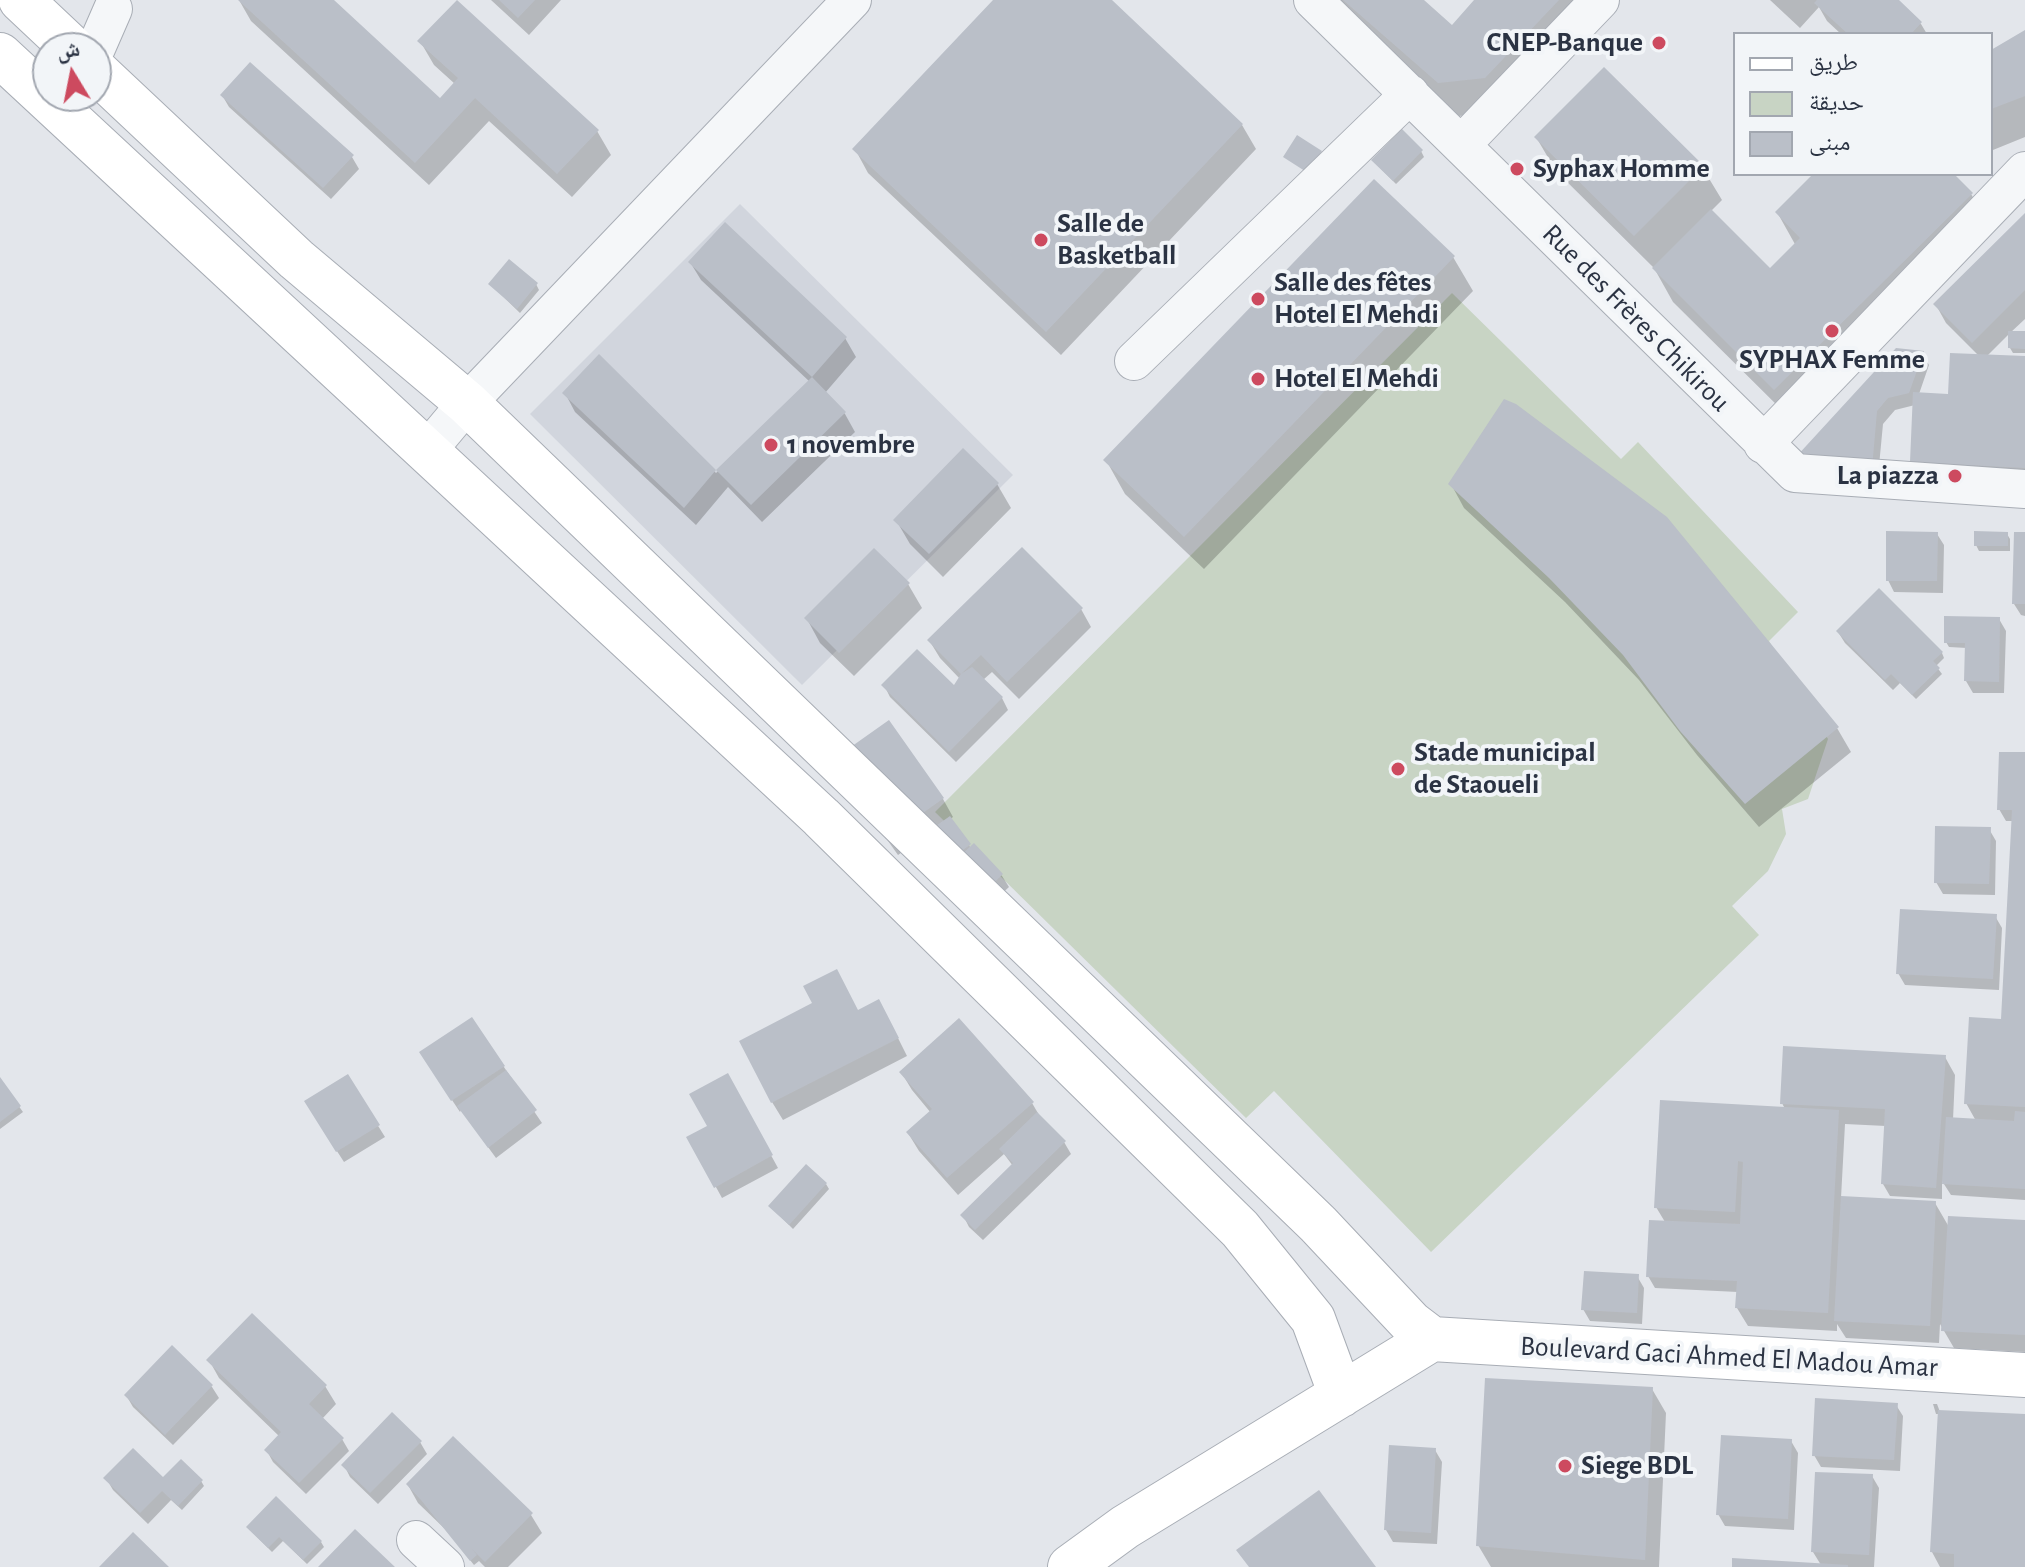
<!DOCTYPE html>
<meta charset="utf-8">
<style>
body{margin:0}
#map{position:relative;width:2025px;height:1567px;overflow:hidden;background:#e3e6eb;font-family:"Alegreya Sans","Noto Naskh Arabic",sans-serif}
canvas{display:block}
.legend{position:absolute;left:1733px;top:32px;width:260px;height:144px;box-sizing:border-box;background:#f2f5f8;border:2px solid #a2a7b0;margin:0;padding:10px 14px;list-style:none;font-size:24px;color:#2b3343}
.legend li{display:flex;align-items:center;gap:16px;height:40px}
.legend b{width:40px;border:2px solid #a2a7b0}
.north{position:absolute;left:32px;top:32px;width:80px;height:80px;box-sizing:border-box;background:#f2f5f8;border:2px solid #a2a7b0;border-radius:50%;rotate:350deg;font-size:22px;font-weight:700;line-height:32px;text-align:center;color:#2b3343}
.north::after{content:'';display:block;margin:auto;width:28px;height:36px;background:#cd4a5f;clip-path:polygon(50% 0,100% 100%,50% 72%,0 100%)}
</style>
<div id="map">
<canvas width="2025" height="1567"></canvas>
<ul class="legend">
<li><b style="height:10px;background:#fff"></b>طريق</li>
<li><b style="height:22px;background:#c8d4c4"></b>حديقة</li>
<li><b style="height:22px;background:#babfc8"></b>مبنى</li>
</ul>
<div class="north">ش</div>
</div>
<script>
const c = document.querySelector('canvas').getContext('2d');
c.lineJoin = 'round';
function paint(path, color) { c.fillStyle = color; c.fill(path, 'evenodd'); }
const poly = rows => new Path2D(rows.map(r => 'M' + r).join(''));
function trace(path, color, width, dash) { c.strokeStyle = color; c.lineWidth = width; c.lineCap = dash ? 'butt' : 'round'; c.setLineDash(dash || []); c.stroke(path); }
function label(font, color, halo, rows, align = 'center') {
  c.font = font + ' "Alegreya Sans",sans-serif'; c.lineWidth = 8; c.setLineDash([]); c.textBaseline = 'middle'; c.strokeStyle = halo; c.fillStyle = color; for (const [text, x, y, turn = 0] of rows) {
    c.save(); c.translate(x, y); c.rotate((+turn || 0) * Math.PI / 180); c.textAlign = isNaN(turn) ? turn : align; if (halo) c.strokeText(text, 0, 0); c.fillText(text, 0, 0); c.restore();
  }
}
const built = poly([
 [740,204,1013,475,802,685,530,414]
]);
const green = poly([
 [1452,293,1621,459,1638,442,1798,612,1769,641,1828,739,1808,799,1782,809,1786,834,1768,871,1732,906,1759,935,1431,1252,1274,1091,1246,1118,935,812]
]);
const shadow = poly([
 [239,0,331,0,440,101,455,84,434,65,420,41,597,131,611,155,572,197,489,121,429,185,251,21],
 [491,0,561,0,529,35],
 [996,0,1109,0,1242,125,1256,149,1061,355,868,173,855,149],
 [1328,0,1421,0,1453,28,1477,0,1611,0,1505,111,1459,116],
 [1770,0,1896,0,1921,24,1927,34,1841,34,1827,21,1819,7,1800,28],
 [2025,33,2025,137,1993,150,1991,52],
 [222,95,352,157,359,169,331,199,229,107],
 [1536,137,1702,167,1722,200,1711,211,1770,271,1796,246,1777,212,1816,174,1951,174,1971,194,1991,228,1795,423,1673,302,1654,268,1556,171],
 [1421,151,1424,157,1396,184,1377,165],
 [2025,216,2025,319,2010,333,2025,333,2025,353,2013,353,2010,348,2010,333,1987,356,2025,358,2025,479,1919,474,1912,462,1915,405,1895,410,1883,424,1879,466,1807,478,1922,353,1929,365,1919,394,1950,396,1979,356,1946,323,1936,305],
 [1453,257,1473,291,1204,569,1125,494,1106,460],
 [690,262,845,338,856,357,825,393,845,414,855,432,762,522,728,487,696,525,575,412,565,393,599,357,716,473,810,382,701,280],
 [490,284,536,284,539,290,520,313],
 [997,484,1011,508,943,577,910,544,896,520],
 [1451,484,1837,728,1851,752,1759,827,1697,755,1639,680,1565,602,1464,508],
 [1937,534,1944,545,1943,593,1894,592,1888,580],
 [2007,534,2010,539,2010,551,1979,551,1976,545],
 [2025,534,2025,616,2021,615,2014,604],
 [908,584,922,608,854,676,820,643,807,619],
 [1081,609,1091,627,1019,699,992,672,983,680,1002,698,1008,710,956,762,890,697,884,685,954,688,960,679,940,658,929,640],
 [1999,619,2006,631,2004,693,1973,693,1966,681,1967,648,1949,647,1946,642],
 [1838,632,1942,653,1944,658,1936,666,1942,674,1916,699,1900,683,1893,690,1845,643],
 [2025,754,2025,1200,1951,1195,1942,1181,1942,1199,1890,1196,1883,1184,1886,1126,1845,1124,1841,1198,1935,1203,1949,1227,2025,1222,2025,1352,1954,1348,1940,1324,1939,1343,1846,1338,1837,1324,1837,1331,1748,1326,1737,1308,1738,1292,1655,1288,1648,1276,1665,1222,1656,1207,1785,1109,1782,1103,1945,1057,1955,1075,1953,1120,1976,1121,1966,1103,2003,1021,2014,821,2006,821,1999,809],
 [844,779,943,799,953,817,950,819,971,848,974,846,1002,876,1009,887,978,916,925,836,898,855],
 [1989,829,1996,841,1995,895,1943,894,1936,882],
 [1995,916,2002,928,1999,990,1905,985,1898,973],
 [858,1012,889,1020,907,1056,783,1120,772,1102],
 [472,1020,542,1123,496,1158,461,1110,460,1112,428,1064],
 [901,1072,1032,1103,1042,1120,1064,1142,1071,1154,983,1240,969,1227,963,1215,1013,1166,1004,1154,958,1195,919,1151,908,1133,931,1113,912,1090],
 [727,1075,778,1168,722,1198,689,1138,710,1127],
 [347,1076,385,1137,344,1162,313,1114],
 [0,1080,23,1112,0,1129],
 [826,1184,829,1189,793,1229,771,1207],
 [1637,1276,1644,1288,1642,1324,1590,1321,1583,1309],
 [172,1348,212,1387,219,1398,173,1445,133,1407,126,1395],
 [209,1360,325,1386,336,1404,322,1419,342,1439,349,1451,306,1494,273,1462,267,1451,280,1437,219,1378],
 [1652,1389,1666,1413,1659,1567,1491,1567,1478,1545],
 [1933,1404,1937,1404,1940,1412,2025,1416,2025,1567,1940,1567,1932,1552,1939,1414,1936,1414],
 [1896,1405,1903,1416,1900,1471,1821,1467,1814,1455],
 [1791,1441,1798,1453,1794,1530,1725,1526,1718,1514],
 [420,1442,427,1454,378,1504,350,1477,344,1465],
 [1435,1450,1442,1462,1437,1544,1393,1542,1386,1530],
 [1872,1476,1879,1488,1874,1567,1734,1567,1821,1565,1813,1552],
 [106,1478,201,1481,204,1486,182,1510,171,1500,148,1524,113,1490],
 [408,1485,531,1515,542,1533,508,1567,485,1567,479,1561,474,1565,446,1530,418,1503],
 [252,1532,321,1542,324,1547,307,1564,283,1541,272,1552]
]);
const building = poly([
 [238,0,334,0,440,98,458,78,417,41,457,0,599,130,557,174,475,98,415,163],
 [499,0,535,0,518,18],
 [993,0,1112,0,1243,124,1046,332,852,149],
 [1343,0,1424,0,1452,25,1474,0,1559,0,1485,78,1438,83],
 [1817,0,1899,0,1922,22,1911,34,1848,34,1814,3],
 [2025,30,2025,96,1991,109,1991,50],
 [250,62,354,155,323,188,220,95],
 [1604,67,1704,166,1634,236,1534,137],
 [1402,129,1423,150,1393,181,1371,160],
 [1297,135,1322,151,1308,173,1283,157],
 [1813,174,1954,174,1973,193,1774,390,1652,268,1711,209,1770,268,1800,238,1775,212],
 [1374,179,1455,256,1184,537,1103,460],
 [2025,213,2025,290,1972,343,1933,304],
 [725,222,847,337,812,377,688,262],
 [509,259,538,283,517,309,488,284],
 [2008,331,2025,331,2025,349,2008,348],
 [1896,348,1924,351,1909,393,1888,398,1877,411,1872,468,1795,458],
 [1950,353,2025,356,2025,468,1910,462,1913,392,1948,394],
 [599,354,716,470,684,508,562,393],
 [812,377,846,412,751,505,716,470],
 [1504,399,1516,404,1667,517,1839,727,1745,804,1680,731,1623,655,1549,578,1448,484],
 [963,448,999,483,929,554,893,520],
 [1886,531,1938,532,1937,581,1886,581],
 [1974,531,2008,532,2008,546,1974,546],
 [2014,532,2025,532,2025,604,2012,604],
 [1022,547,1083,608,1007,682,981,655,961,674,927,640],
 [874,548,910,583,839,653,804,618],
 [1879,588,1943,652,1933,661,1940,668,1912,695,1891,674,1885,680,1836,631],
 [1944,616,2000,617,1999,682,1964,681,1965,643,1944,643],
 [917,649,954,685,961,674,972,667,1003,697,949,752,881,685],
 [889,720,944,798,886,839,831,761],
 [1999,752,2025,752,2025,1107,1964,1104,1969,1017,2001,1019,2012,810,1997,810],
 [950,816,971,844,944,864,923,835],
 [1935,826,1991,827,1989,884,1934,883],
 [974,843,1003,874,971,905,941,874],
 [1900,909,1997,914,1993,979,1896,974],
 [837,969,858,1010,879,999,899,1038,771,1103,739,1041,812,1003,803,986],
 [472,1017,505,1066,451,1101,419,1052],
 [959,1018,1034,1102,947,1178,906,1132,932,1109,899,1072],
 [1783,1046,1946,1055,1936,1188,1881,1184,1885,1109,1780,1104],
 [506,1070,537,1110,488,1148,457,1106],
 [728,1073,773,1155,714,1188,686,1137,707,1126,689,1094],
 [348,1074,380,1125,336,1152,304,1101],
 [0,1077,21,1106,0,1122],
 [1660,1100,1839,1110,1828,1313,1735,1308,1737,1281,1646,1277,1649,1220,1740,1224,1743,1162,1738,1161,1735,1212,1654,1208],
 [2015,1111,2025,1112,2025,1189,1942,1184,1946,1117,2014,1121],
 [1037,1112,1066,1141,975,1230,960,1215,1013,1163,999,1149],
 [806,1164,827,1183,789,1225,768,1206],
 [1841,1196,1936,1201,1930,1326,1834,1321],
 [1948,1216,2025,1220,2025,1335,1941,1331],
 [1584,1271,1639,1274,1637,1313,1581,1310],
 [252,1313,327,1385,309,1404,344,1438,299,1483,264,1450,281,1432,206,1360],
 [172,1345,213,1385,165,1435,124,1395],
 [1485,1378,1653,1387,1645,1560,1476,1546],
 [1815,1398,1898,1403,1894,1460,1812,1456],
 [1938,1410,2025,1414,2025,1567,1954,1567,1954,1554,1930,1552],
 [392,1412,422,1441,370,1493,341,1465],
 [1721,1435,1792,1439,1788,1519,1716,1515],
 [453,1436,533,1513,485,1562,471,1548,477,1555,470,1561,421,1500,406,1484],
 [1389,1445,1436,1448,1431,1533,1384,1530],
 [133,1448,163,1477,181,1459,203,1480,178,1506,162,1491,140,1513,103,1478],
 [1815,1472,1873,1474,1869,1555,1811,1552],
 [1319,1490,1376,1567,1249,1567,1236,1550],
 [276,1496,322,1541,303,1560,279,1537,268,1548,246,1527],
 [355,1529,395,1567,318,1567],
 [133,1532,169,1567,99,1567],
 [1732,1558,1848,1565,1848,1567,1732,1567]
]);
const minor = poly([
 [1313,0,1795,473,2025,489],
 [96,48,113,9],
 [1462,144,1600,0],
 [1134,361,1410,94],
 [1763,444,2025,171],
 [426,452,467,403,852,0],
 [416,1540,445,1567]
]);
const secondary = poly([
 [21,0,72,48],
 [0,55,821,817,1240,1229,1313,1319,1341,1395],
 [96,71,296,259,467,403,1318,1224,1411,1323,1432,1339],
 [1432,1339,2025,1375],
 [1070,1567,1125,1527,1432,1339]
]);
const markers = [
 [1659,43,8,"#cd4a5f"],
 [1517,169,8,"#cd4a5f"],
 [1041,240,8,"#cd4a5f"],
 [1258,299,8,"#cd4a5f"],
 [1832,331,8,"#cd4a5f"],
 [1258,379,8,"#cd4a5f"],
 [771,445,8,"#cd4a5f"],
 [1955,476,8,"#cd4a5f"],
 [1398,769,8,"#cd4a5f"],
 [1565,1466,8,"#cd4a5f"]
];
const poiNames = [
 ["CNEP-Banque",1643,43,"right"],
 ["Syphax Homme",1533,169],
 ["Salle de",1057,224],
 ["Basketball",1057,256],
 ["Salle des fêtes",1274,283],
 ["Hotel El Mehdi",1274,315],
 ["SYPHAX Femme",1832,360,"center"],
 ["Hotel El Mehdi",1274,379],
 ["1 novembre",787,445],
 ["La piazza",1939,476,"right"],
 ["Stade municipal",1414,753],
 ["de Staoueli",1414,785],
 ["Siege BDL",1581,1466]
];
const streetNames = [
 ["Rue des Frères Chikirou",1636,318,45],
 ["Boulevard Gaci Ahmed El Madou Amar",1729,1357,3]
];
paint(built, '#d1d5dd');
paint(green, '#c8d4c4');
paint(shadow, '#0003');
paint(building, '#babfc8');
trace(minor, '#a8adb5', 40);
trace(secondary, '#a8adb5', 46);
trace(minor, '#f5f7f9', 38);
trace(secondary, '#fff', 44);
for (const [x, y, r, color] of markers) { const dot = new Path2D(); dot.arc(x, y, r, 0, 2 * Math.PI); c.fillStyle = color; c.fill(dot); trace(dot, '#f2f5f8', 3); }
label('bold 28px', '#2b3343', '#f2f5f8', poiNames, 'left');
label('28px', '#2b3343', '#f2f5f8', streetNames);
</script>
